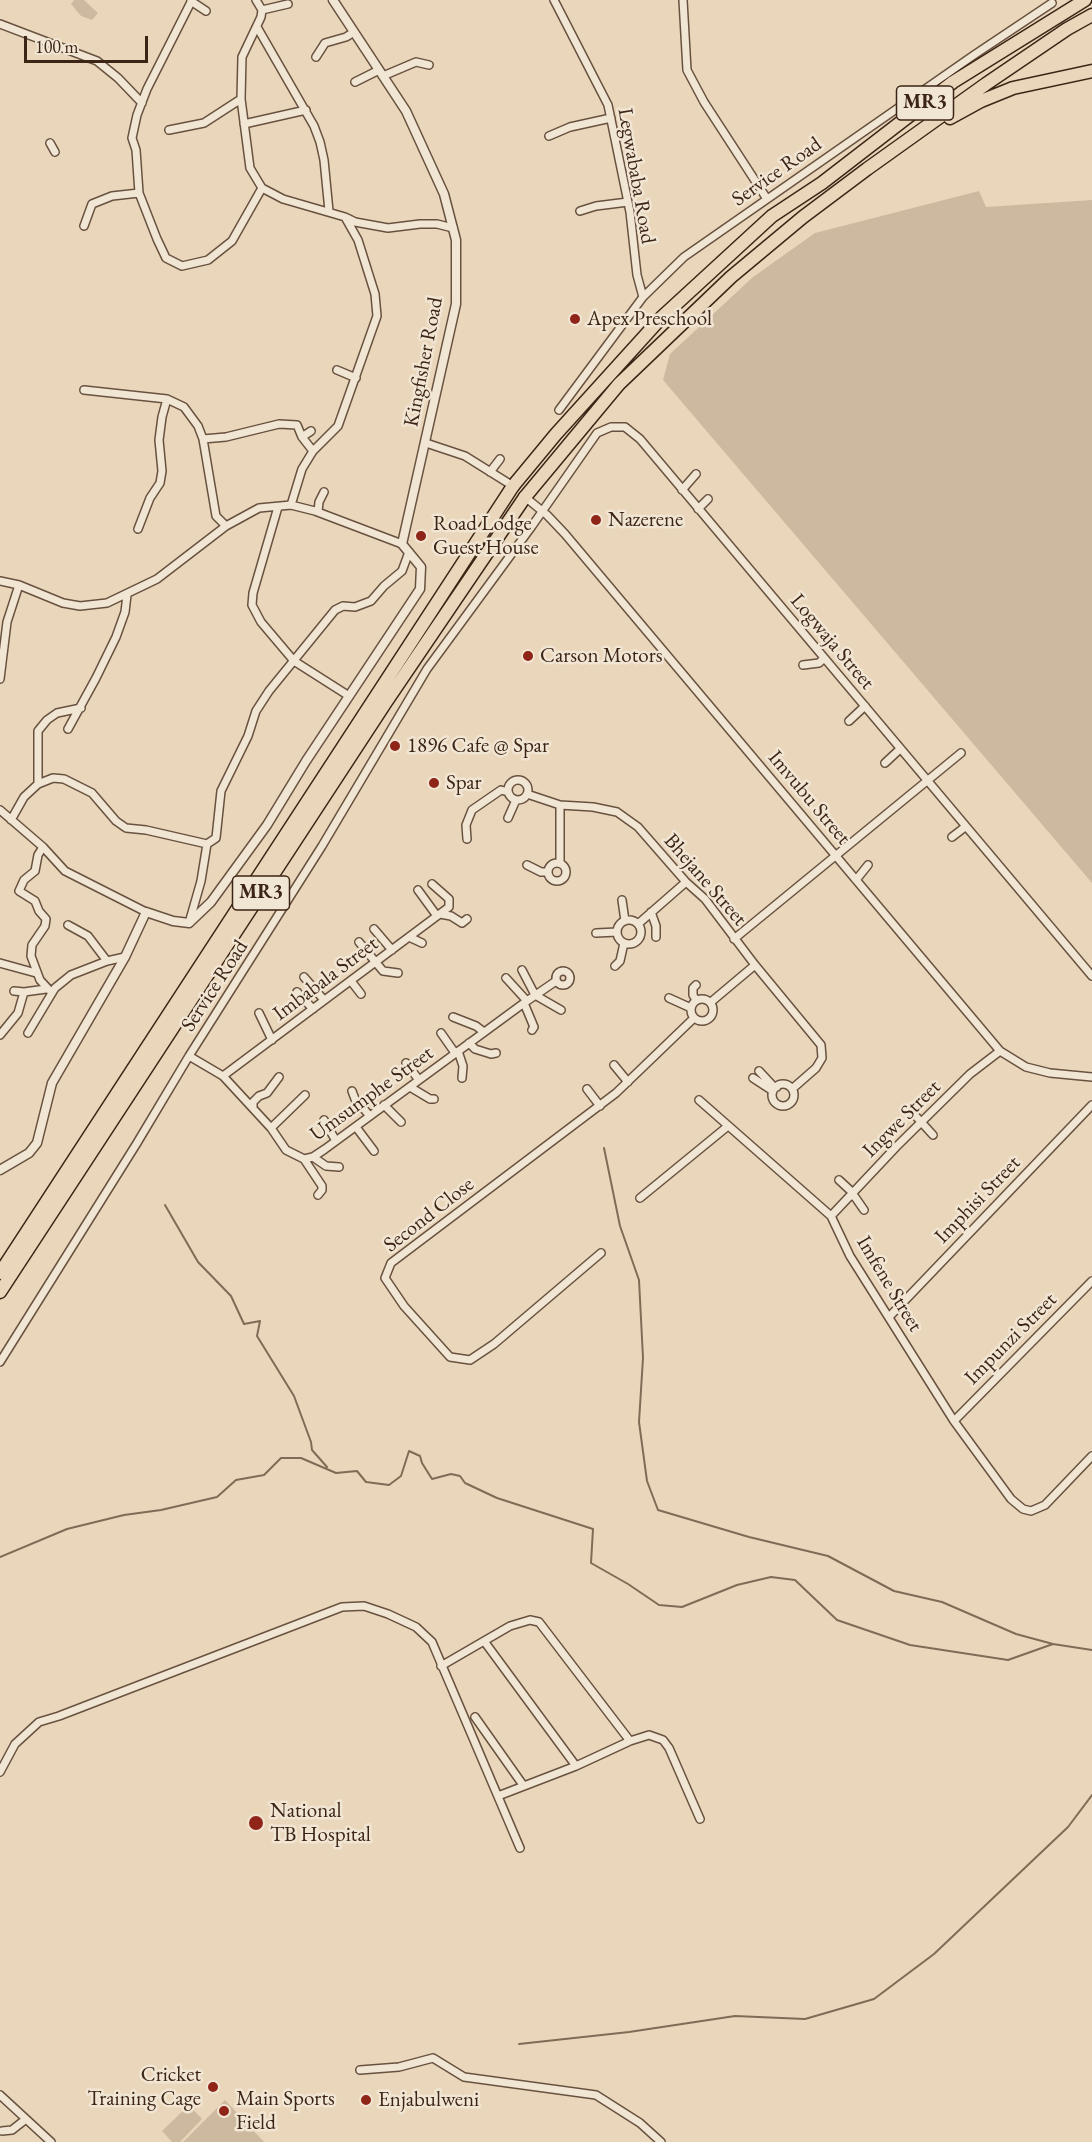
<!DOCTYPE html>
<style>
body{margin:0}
#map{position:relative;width:1092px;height:2142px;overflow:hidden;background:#ead7bb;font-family:"EB Garamond",serif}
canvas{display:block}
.scale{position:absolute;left:24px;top:36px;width:124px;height:27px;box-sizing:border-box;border:3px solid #3d2516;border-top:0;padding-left:8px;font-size:18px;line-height:21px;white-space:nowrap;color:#3d2516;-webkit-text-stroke:4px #f1e5d3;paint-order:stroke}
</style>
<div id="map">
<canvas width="1092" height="2142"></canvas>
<div class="scale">100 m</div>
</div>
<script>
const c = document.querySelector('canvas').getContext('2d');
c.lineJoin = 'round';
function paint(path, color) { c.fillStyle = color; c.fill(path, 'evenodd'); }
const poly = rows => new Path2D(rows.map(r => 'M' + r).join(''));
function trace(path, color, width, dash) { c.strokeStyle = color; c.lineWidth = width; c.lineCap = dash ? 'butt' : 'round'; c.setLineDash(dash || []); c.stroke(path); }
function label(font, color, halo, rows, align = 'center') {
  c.font = font + ' "EB Garamond",serif'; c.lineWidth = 5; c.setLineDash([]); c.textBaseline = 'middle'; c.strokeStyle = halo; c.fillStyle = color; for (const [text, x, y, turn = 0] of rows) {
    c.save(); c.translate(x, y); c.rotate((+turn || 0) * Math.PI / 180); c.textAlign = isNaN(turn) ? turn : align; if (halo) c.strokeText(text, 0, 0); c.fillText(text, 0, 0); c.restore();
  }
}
const green = poly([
 [74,0,84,0,98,13,92,20,81,16,71,4],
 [979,191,986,207,1092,200,1092,883,663,380,670,354,753,277,815,233],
 [225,2100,264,2142,183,2142],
 [189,2105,202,2119,180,2142,172,2142,162,2131]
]);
const stream = poly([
 [604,1148,620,1226,639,1280,643,1358,639,1422,647,1481,658,1510,749,1537,828,1556,894,1591,942,1602,1016,1634,1053,1644,1092,1650],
 [165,1205,198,1262,231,1296,244,1324,260,1321,257,1336,294,1396,311,1442,312,1450,327,1467],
 [0,1557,67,1529,124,1515,161,1510,217,1497,236,1480,264,1475,281,1458,301,1458,336,1473,357,1471,366,1482,389,1485,401,1476,409,1451,420,1456,422,1463,432,1479,451,1474,460,1476,465,1483,497,1498,593,1529,591,1563,628,1584,659,1605,682,1607,737,1585,771,1577,795,1580,837,1620,910,1645,1008,1660,1053,1644],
 [519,2044,629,2032,735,2016,805,2019,874,1999,934,1954,1068,1827,1092,1795]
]);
const minor = poly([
 [192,0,147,89,137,115,132,138,136,150,139,193,157,239,166,258,182,266,208,260,232,241,262,188],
 [256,0,262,10,261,17,242,57,241,99,250,168,262,188,283,199,345,217,358,240,375,294,377,316,338,426,313,451,302,469,291,505],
 [554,0,608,105,630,212,637,275,643,297],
 [683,0,687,70,704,102,767,199],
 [191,1,206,11],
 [262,10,288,4],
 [0,24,97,61,118,78,142,103],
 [257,27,314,126,320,142,324,160,329,211],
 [316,57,325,43,346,37,354,32],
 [383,76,416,62,429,65],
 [355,82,379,70],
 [244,124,306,110],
 [169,130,204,123,241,99],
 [549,136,570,127,611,118],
 [50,143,55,152],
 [580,211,596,206,628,202],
 [347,218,355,222,388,228,420,224,437,224,453,228],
 [84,226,92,204,112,196,139,193],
 [337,370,356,378],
 [84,390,167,399,184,407,198,426,203,439,216,516,226,526],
 [559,410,643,297,684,257,974,55,1052,3],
 [302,437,311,431],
 [203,439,226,437,279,424,297,425,302,437,313,451],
 [426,443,465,456,513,486],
 [490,472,500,459],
 [682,490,696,474],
 [525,497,547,515,565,534,1000,1051,1026,1067,1050,1073,1092,1077],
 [278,507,253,593,252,605,261,622,294,661,349,696],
 [698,509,708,499],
 [318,512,319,502,324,492],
 [138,529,150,498,160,483,162,471,159,440,162,417,167,399],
 [0,581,19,585,63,603,80,606,107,603,157,579,226,526,259,508,291,505,315,511,402,544],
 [803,665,819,663,824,658],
 [0,679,7,622,19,585],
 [849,721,865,706],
 [68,729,96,678,116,637,125,612,127,595],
 [885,763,900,749],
 '508 790a10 10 0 1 1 20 0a10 10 0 1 1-20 0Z',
 [38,784,38,731,47,720,57,713,81,708],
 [527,794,560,805,593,807,617,812,638,827,686,882,705,899,755,965,821,1045,822,1058,816,1068,792,1089],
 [0,810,43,847,65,871,146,912],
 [508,818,516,800],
 [11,820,24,797,38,784,53,778,64,779,92,793,116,821,126,828,146,830,207,844],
 [952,837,965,827],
 [467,839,466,825,472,810,501,790,508,792],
 [43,847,38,855,35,871,24,880,19,891,35,901,39,911,46,919,45,926,32,945,31,956,40,980,52,993],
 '548 872a9 9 0 1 1 18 0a9 9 0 1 1-18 0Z',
 [560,863,560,805],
 [527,865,541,872,547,872],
 [856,880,868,865],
 [418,890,437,916],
 [622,900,625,921],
 [651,912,656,926,656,937],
 [440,914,451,916,462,923,467,919],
 '617 932a12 12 0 1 1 24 0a12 12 0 1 1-24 0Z',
 [189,923,201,881,207,844,216,838,221,791,248,736,256,711,269,691,335,610,343,606,355,607,371,601,384,586,402,571,409,552],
 [638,924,686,882],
 [68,925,88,936,107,961],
 [374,929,392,950],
 [596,933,617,932],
 [409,937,422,943],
 [734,939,961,753],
 [359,942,383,971,398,973],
 [0,963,36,973],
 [615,966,620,961,624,943],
 [522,970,535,995,561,1010],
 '556 978a7 7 0 1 1 14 0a7 7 0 1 1-14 0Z',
 [304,977,324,1000],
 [506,978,527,1001],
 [351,981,361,994],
 [696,985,693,988,693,995,696,1000],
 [14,991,24,992,46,989],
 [297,992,313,1009],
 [669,998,691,1008],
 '691 1010a11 11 0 1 1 22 0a11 11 0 1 1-22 0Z',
 [711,1002,755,965],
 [524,1003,534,1027,532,1030],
 [259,1013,272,1040],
 [453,1017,476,1026,484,1032],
 [28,1033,55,988,71,975,107,961,125,957],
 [441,1033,455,1053],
 [0,1035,18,1013,24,992],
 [469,1043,475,1049,491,1054,496,1053],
 [458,1051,463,1066,462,1078],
 [189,1056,223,1076,271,1128,286,1150,304,1159,313,1157,325,1149,524,1003,556,981],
 [406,1063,419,1080],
 [614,1065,628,1082],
 [759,1071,773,1086,777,1087],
 [223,1076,449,907,449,899,432,884],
 [753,1078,773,1091],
 '772 1095a11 11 0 1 1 22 0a11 11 0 1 1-22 0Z',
 [410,1087,430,1099,434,1099],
 [587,1089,600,1106],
 [352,1091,355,1099,370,1116],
 [699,1100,831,1216,850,1256,954,1421,1011,1499,1023,1509,1031,1511,1045,1505,1092,1456],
 [384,1105,401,1122],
 [253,1108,253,1102,259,1096,267,1093,279,1077],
 [904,1110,912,1112,933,1135],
 [324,1120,336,1141],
 [356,1127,374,1151],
 [271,1128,305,1095],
 [313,1157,326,1166,339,1167],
 [304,1159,322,1186,322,1190,318,1195],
 [839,1180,853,1193],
 [851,1195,855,1197,864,1210],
 [640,1198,728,1126],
 [831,1216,896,1147,970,1074,1000,1051],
 [601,1253,494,1344,470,1360,450,1357,404,1306,385,1278,391,1263,616,1093,694,1018],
 [889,1317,1092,1105],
 [0,1362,137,1143,189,1056,322,846,427,669,532,526,597,433,611,427,625,427,640,439,1092,976],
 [954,1421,1092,1281],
 [484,1641,576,1766],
 [441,1666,510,1626,530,1620,539,1622,630,1741],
 [475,1717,523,1785],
 [0,1772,15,1744,39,1722,59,1716,342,1607,364,1606,388,1614,416,1627,432,1642,520,1848],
 [498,1796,576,1766,630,1741,649,1735,663,1740,669,1748,700,1819],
 [360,2070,399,2067,433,2058,464,2077,596,2095,640,2123,661,2142],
 [0,2095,51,2142],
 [2,2131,12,2130,26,2119]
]);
const tertiary = poly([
 [0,1170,29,1153,37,1143,52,1083,125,957,146,912,173,921,189,923,211,902,267,825,306,761,420,589,421,567,402,544,456,304,456,240,444,194,406,111,333,0]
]);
const trunk = poly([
 [950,118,981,101,1013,88,1092,71],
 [513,486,556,434,662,317,772,216,822,183,953,82,1085,0],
 [525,497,619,384,731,277,803,217,867,169,986,84,1067,29,1092,15]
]);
const motorway = poly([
 [0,1273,513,486],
 [0,1292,386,702,525,497]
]);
const markers = [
 [575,319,6,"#8f2418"],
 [596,520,6,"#8f2418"],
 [421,536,6,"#8f2418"],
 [528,656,6,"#8f2418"],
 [395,746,6,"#8f2418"],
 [434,783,6,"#8f2418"],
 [256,1823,8,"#8f2418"],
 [213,2087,6,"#8f2418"],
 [366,2100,6,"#8f2418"],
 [224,2111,6,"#8f2418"]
];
const shields = [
 [925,103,57],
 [261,893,57]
];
const shieldNames = [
 ["MR3",925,103],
 ["MR3",261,893]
];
const streetNames = [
 ["Service Road",777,172,-35],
 ["Legwababa Road",636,176,80],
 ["Kingfisher Road",424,362,-79],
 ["Logwaja Street",832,642,50],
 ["Imvubu Street",809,798,50],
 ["Bhejane Street",705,880,49],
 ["Imbabala Street",326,979,-37],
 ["Service Road",215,986,-57],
 ["Umsumphe Street",372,1094,-36],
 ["Ingwe Street",902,1119,-45],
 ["Imphisi Street",978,1200,-46],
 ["Second Close",429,1215,-38],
 ["Imfene Street",889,1284,59],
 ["Impunzi Street",1011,1339,-45]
];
const poiNames = [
 ["Apex Preschool",587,319],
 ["Nazerene",608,520],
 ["Road Lodge",433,524],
 ["Guest House",433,548],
 ["Carson Motors",540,656],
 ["1896 Cafe @ Spar",407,746],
 ["Spar",446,783],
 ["National",270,1811],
 ["TB Hospital",270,1835],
 ["Cricket",201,2075,"right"],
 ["Training Cage",201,2099,"right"],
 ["Main Sports",236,2099],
 ["Field",236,2123],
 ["Enjabulweni",378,2100]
];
paint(green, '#cdb99f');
trace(stream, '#816b57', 2);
trace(minor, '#68523f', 10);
trace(tertiary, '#68523f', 11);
trace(trunk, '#3d2516', 15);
trace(motorway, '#3d2516', 15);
trace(minor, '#f1e5d3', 7);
trace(tertiary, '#f1e5d3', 8);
trace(trunk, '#ead7bb', 12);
trace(motorway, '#ead7bb', 12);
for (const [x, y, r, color] of markers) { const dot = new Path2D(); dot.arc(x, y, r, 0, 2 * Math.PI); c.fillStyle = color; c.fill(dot); trace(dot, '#f1e5d3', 2); }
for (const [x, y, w] of shields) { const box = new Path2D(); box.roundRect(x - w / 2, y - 17, w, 34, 4.5); c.fillStyle = '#f1e5d3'; c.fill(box); trace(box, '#3d2516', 1.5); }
label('bold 20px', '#3d2516', null, shieldNames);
label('21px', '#3d2516', '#f1e5d3', streetNames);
label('21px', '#3d2516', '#f1e5d3', poiNames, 'left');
</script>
